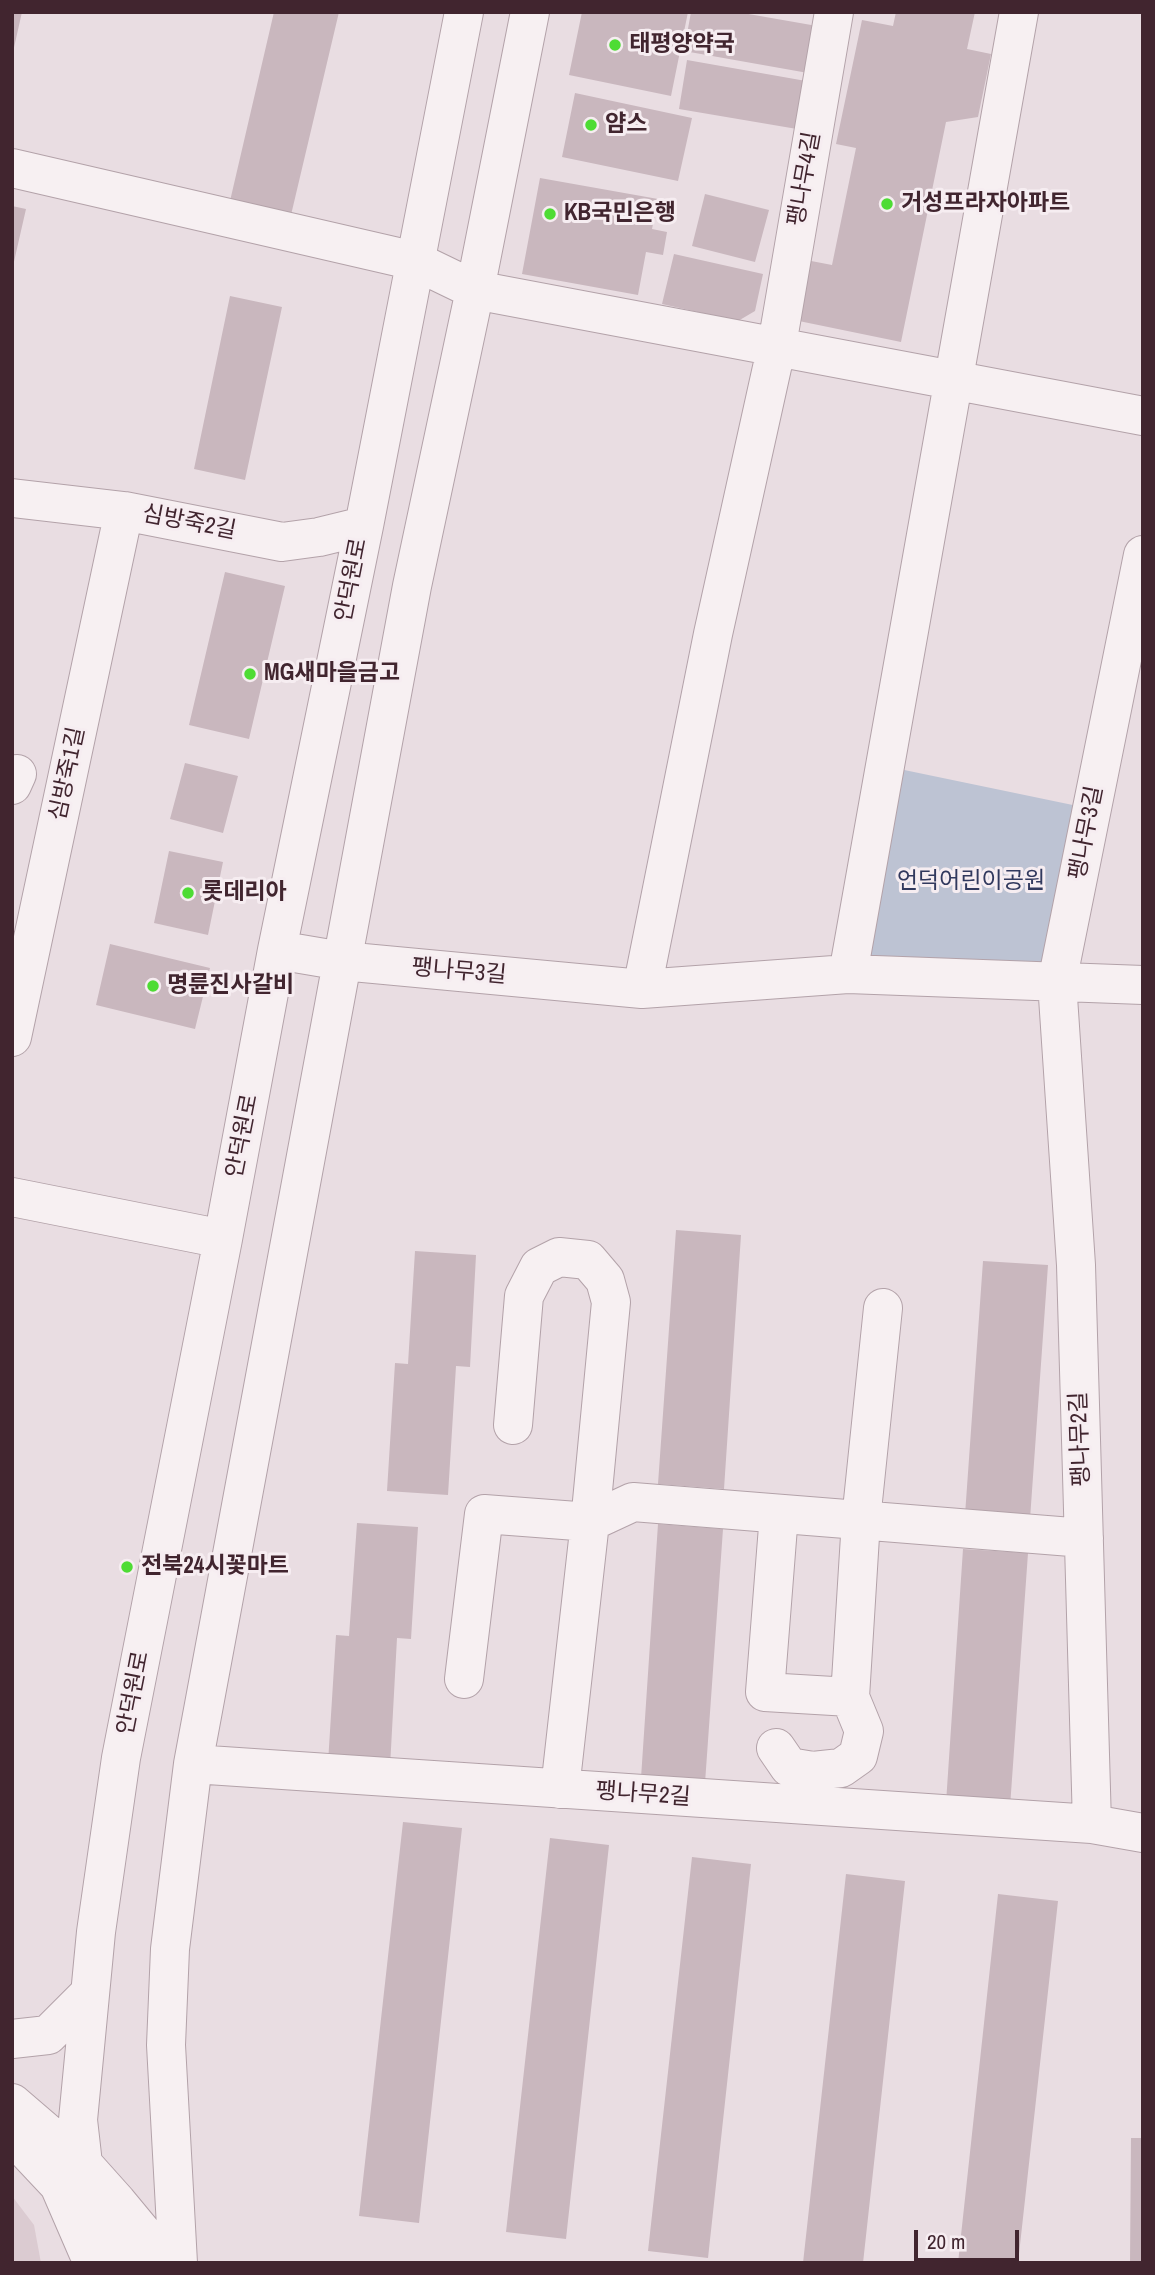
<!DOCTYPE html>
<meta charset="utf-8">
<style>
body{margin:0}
#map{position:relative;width:1155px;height:2275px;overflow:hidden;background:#e9dde2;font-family:"Archivo Narrow",sans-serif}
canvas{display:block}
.frame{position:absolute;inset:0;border:14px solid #41252f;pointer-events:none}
.scale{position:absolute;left:914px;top:2230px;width:105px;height:32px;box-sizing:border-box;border:4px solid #41252f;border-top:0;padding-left:9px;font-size:21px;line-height:24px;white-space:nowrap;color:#41252f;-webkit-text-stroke:5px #f6edf1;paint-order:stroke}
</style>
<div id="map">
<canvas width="1155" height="2275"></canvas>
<div class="frame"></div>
<div class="scale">20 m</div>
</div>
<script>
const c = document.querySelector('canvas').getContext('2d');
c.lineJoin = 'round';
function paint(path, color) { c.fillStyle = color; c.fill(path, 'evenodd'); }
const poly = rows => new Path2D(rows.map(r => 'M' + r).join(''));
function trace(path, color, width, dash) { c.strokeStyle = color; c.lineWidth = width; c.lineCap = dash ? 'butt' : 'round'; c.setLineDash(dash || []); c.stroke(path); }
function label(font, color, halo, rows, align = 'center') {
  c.font = font + ' "Archivo Narrow","Noto Sans KR",sans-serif'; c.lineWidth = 6; c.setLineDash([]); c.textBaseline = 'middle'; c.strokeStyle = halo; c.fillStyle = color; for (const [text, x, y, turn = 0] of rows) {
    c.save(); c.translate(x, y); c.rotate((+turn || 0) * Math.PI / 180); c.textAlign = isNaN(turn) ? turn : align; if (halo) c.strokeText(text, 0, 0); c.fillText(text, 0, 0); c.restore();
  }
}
const built = poly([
 [12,2196,34,2225,41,2263,12,2263]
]);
const green = poly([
 [885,766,1092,809,1049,981,848,974]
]);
const building = poly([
 [12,12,22,12,13,52,12,52],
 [274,12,339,12,291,215,230,201],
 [582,12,688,12,671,96,569,75],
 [691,12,737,12,817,26,808,73,684,51],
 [896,12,975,12,967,49,991,54,978,117,946,122,901,342,794,320,806,260,832,265,856,148,836,144,862,20,893,26],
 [687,60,806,81,797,129,679,109],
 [575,93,692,118,678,181,562,157],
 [540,178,658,199,652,229,667,232,663,255,646,252,638,295,522,274],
 [705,194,769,210,755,262,692,246],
 [12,206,26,209,13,266,12,265],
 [674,254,763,274,755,311,738,321,662,304],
 [230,296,282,307,245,480,194,469],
 [225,572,285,586,249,739,189,725],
 [185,763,238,776,223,833,170,819],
 [169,851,223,862,208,935,154,923],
 [110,944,210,968,195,1029,96,1005],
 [676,1230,741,1235,724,1489,658,1484],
 [415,1251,476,1255,470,1367,456,1366,448,1495,387,1491,395,1363,408,1364],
 [983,1261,1048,1265,1030,1519,965,1515],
 [357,1523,418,1527,411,1639,397,1638,390,1767,328,1763,336,1635,349,1636],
 [658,1524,723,1529,705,1783,641,1778],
 [963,1549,1028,1553,1010,1807,946,1803],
 [403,1822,462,1828,419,2223,359,2216],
 [550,1838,609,1845,566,2239,506,2232],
 [692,1857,751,1864,708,2258,648,2251],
 [846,1874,905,1881,863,2263,803,2263],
 [998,1894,1058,1901,1018,2263,958,2263],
 [1131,2138,1143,2138,1143,2263,1130,2263]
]);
const minor = poly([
 [12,168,415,261,475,290,1143,416],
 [12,498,124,511,282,542,319,537,364,526],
 [12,785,17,774],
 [277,950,342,961,642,989,848,974,1143,985],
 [848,974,1019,12],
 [642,989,713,634,777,345,834,12],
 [12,1037,124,511],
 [12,1197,223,1239],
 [513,1425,524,1296,539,1267,559,1257,588,1260,605,1280,611,1302,590,1522,560,1789],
 [779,1514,765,1692,850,1697],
 [464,1679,484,1514,590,1522,633,1502,1084,1538],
 [776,1748,789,1767,813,1771,841,1768,858,1756,864,1731,850,1697,861,1520,883,1308],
 [193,1764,1092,1824,1143,1833],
 [1092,1824,1076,1265,1057,982,1143,555],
 [12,2039,48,2035,90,1993],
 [12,2103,83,2164,117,2202,146,2237,152,2263],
 [12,2135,59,2185,88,2252],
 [114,2263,83,2164,78,2120,96,1932,121,1758,223,1239,277,950,364,526,464,12],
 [178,2263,166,2045,170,1949,193,1764,412,586,475,290,530,12]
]);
const markers = [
 [615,45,7,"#4edc34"],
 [591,125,7,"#4edc34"],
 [887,204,7,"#4edc34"],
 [550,214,7,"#4edc34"],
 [250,674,7,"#4edc34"],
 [188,893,7,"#4edc34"],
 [153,986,7,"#4edc34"],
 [127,1567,7,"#4edc34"]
];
const poiNames = [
 ["태평양약국",629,45],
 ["얌스",605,125],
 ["거성프라자아파트",901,204],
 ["KB국민은행",564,214],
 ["MG새마을금고",264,674],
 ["롯데리아",202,893],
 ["명륜진사갈비",167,986],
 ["전북24시꽃마트",141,1567]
];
const streetNames = [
 ["팽나무4길",805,179,-80],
 ["심방죽2길",189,523,11],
 ["안덕원로",352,580,-79],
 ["심방죽1길",68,774,-78],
 ["팽나무3길",1087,833,-79],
 ["팽나무3길",459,972,5],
 ["안덕원로",243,1136,-79],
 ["팽나무2길",1081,1439,-92],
 ["안덕원로",134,1693,-79],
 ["팽나무2길",643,1795,4]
];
const parkNames = [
 ["언덕어린이공원",971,882]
];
paint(built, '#dbcbd1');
paint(green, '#bdc3d3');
paint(building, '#c9b7be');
trace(minor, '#b3a2a9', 40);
trace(minor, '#f7f0f2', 38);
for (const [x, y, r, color] of markers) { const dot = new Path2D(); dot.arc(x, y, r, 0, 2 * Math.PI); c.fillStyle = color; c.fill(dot); trace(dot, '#f6edf1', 2.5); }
label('bold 23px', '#41252f', '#f6edf1', poiNames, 'left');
label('23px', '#41252f', '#f6edf1', streetNames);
label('23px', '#31395e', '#f6edf1', parkNames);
</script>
